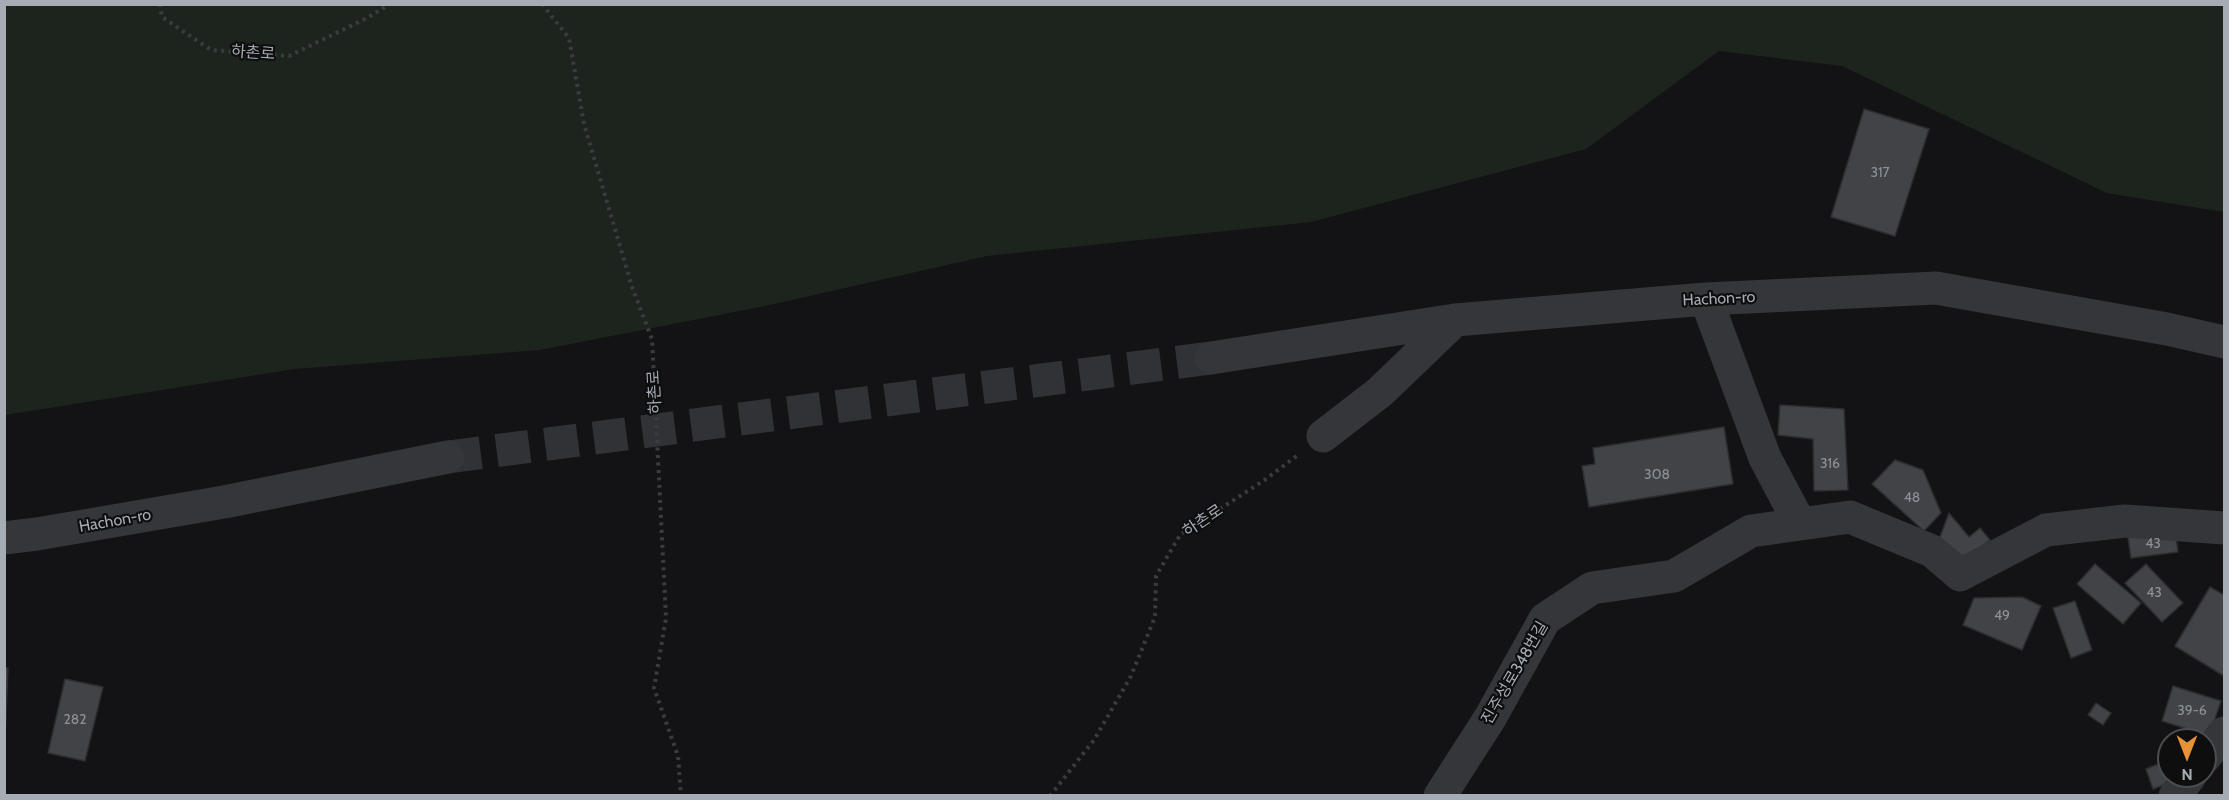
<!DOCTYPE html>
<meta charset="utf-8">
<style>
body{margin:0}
#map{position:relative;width:2229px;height:800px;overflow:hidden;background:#131315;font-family:Cabin,sans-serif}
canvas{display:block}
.frame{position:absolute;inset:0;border:6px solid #a5acb4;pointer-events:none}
.north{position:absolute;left:2157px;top:728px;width:60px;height:60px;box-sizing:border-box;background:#0e0e0f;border:2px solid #4a4d51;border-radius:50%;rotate:180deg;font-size:16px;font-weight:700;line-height:24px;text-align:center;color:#a5acb4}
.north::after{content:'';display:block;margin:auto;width:21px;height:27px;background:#e89238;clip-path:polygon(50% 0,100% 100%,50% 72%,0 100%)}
</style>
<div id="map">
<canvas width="2229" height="800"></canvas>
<div class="frame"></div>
<div class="north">N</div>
</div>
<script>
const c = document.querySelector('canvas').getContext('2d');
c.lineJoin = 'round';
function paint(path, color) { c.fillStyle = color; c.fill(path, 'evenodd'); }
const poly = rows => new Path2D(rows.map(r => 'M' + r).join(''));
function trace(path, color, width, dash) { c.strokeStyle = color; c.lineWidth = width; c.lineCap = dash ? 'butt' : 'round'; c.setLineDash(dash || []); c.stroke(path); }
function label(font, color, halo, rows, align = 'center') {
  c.font = font + ' Cabin,"Noto Sans KR",sans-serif'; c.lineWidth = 4.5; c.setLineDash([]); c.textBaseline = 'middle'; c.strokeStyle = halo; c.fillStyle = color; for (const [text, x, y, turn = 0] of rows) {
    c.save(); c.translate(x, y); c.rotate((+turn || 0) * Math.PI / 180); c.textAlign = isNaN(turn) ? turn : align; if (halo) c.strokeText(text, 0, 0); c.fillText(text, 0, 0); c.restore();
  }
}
const green = poly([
 [5,4,2224,5,2224,212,2107,193,1842,66,1719,51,1586,149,1311,222,987,256,765,306,540,350,294,369,5,415]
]);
const building = poly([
 [1864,109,1929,129,1895,236,1831,217,1864,109],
 [1780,405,1844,409,1848,490,1814,491,1813,439,1778,435,1780,405],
 [1724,427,1733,484,1589,507,1582,466,1595,464,1593,448,1724,427],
 [1895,460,1923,470,1941,513,1924,531,1872,484,1895,460],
 [1949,513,1969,537,1980,528,1990,540,1956,567,1937,545,1949,513],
 [2175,531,2178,552,2131,558,2128,537,2175,531],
 [2095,564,2141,603,2123,624,2077,584,2095,564],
 [2146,564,2183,603,2162,622,2125,583,2146,564],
 [2210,587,2224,595,2224,676,2175,646,2210,587],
 [2022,597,2041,606,2022,650,1963,625,1974,598,2022,597],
 [2075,601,2092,650,2071,658,2053,608,2075,601],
 [4,667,8,668,5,739,4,739,4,667],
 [65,679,103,687,85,761,48,753,65,679],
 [2173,686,2221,701,2209,736,2162,721,2173,686],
 [2096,703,2111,713,2103,725,2088,715,2096,703],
 [2168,748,2169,748,2169,766,2159,757,2168,748],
 [2163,762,2171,782,2153,789,2146,769,2163,762]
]);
const minorTunnel = poly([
 [448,457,1211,358]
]);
const path = poly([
 [160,4,162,17,211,50,289,56,367,18,390,4],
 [542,4,569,38,584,124,632,287,652,339,666,618,654,688,678,756,681,796],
 [1050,796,1094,740,1131,676,1155,617,1156,576,1180,535,1266,479,1298,455]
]);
const minor = poly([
 [1706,299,1765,458,1800,524],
 [1211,358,1455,320,1706,299,1936,288,2167,329,2224,342],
 [1323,436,1380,392,1455,320],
 [4,538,37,534,224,502,448,457],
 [2205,757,2224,733],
 [1440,796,1490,718,1545,619,1592,588,1674,576,1751,531,1850,517,1932,551,1960,575,2046,530,2125,521,2224,528],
 [2175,796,2190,776]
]);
const numberNames = [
 ["317",1880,173],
 ["316",1830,464],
 ["308",1657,475],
 ["48",1912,498],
 ["43",2153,544],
 ["43",2154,593],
 ["49",2002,616],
 ["39-6",2192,711],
 ["282",75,720]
];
const streetNames = [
 ["하촌로",253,53,4],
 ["Hachon-ro",1719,299,-3],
 ["하촌로",655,392,-93],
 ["Hachon-ro",115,521,-10],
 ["하촌로",1203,521,-34],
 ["진주성로348번길",1515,673,-60]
];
paint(green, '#1d241d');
paint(building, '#424347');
trace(building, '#2d2e30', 1.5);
trace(minorTunnel, '#303235', 33, [33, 16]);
trace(path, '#3a3d40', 4, [3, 4.5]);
trace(minor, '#343639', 33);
label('14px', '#8c9299', null, numberNames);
label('16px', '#a5acb4', '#0e0e0f', streetNames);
</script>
